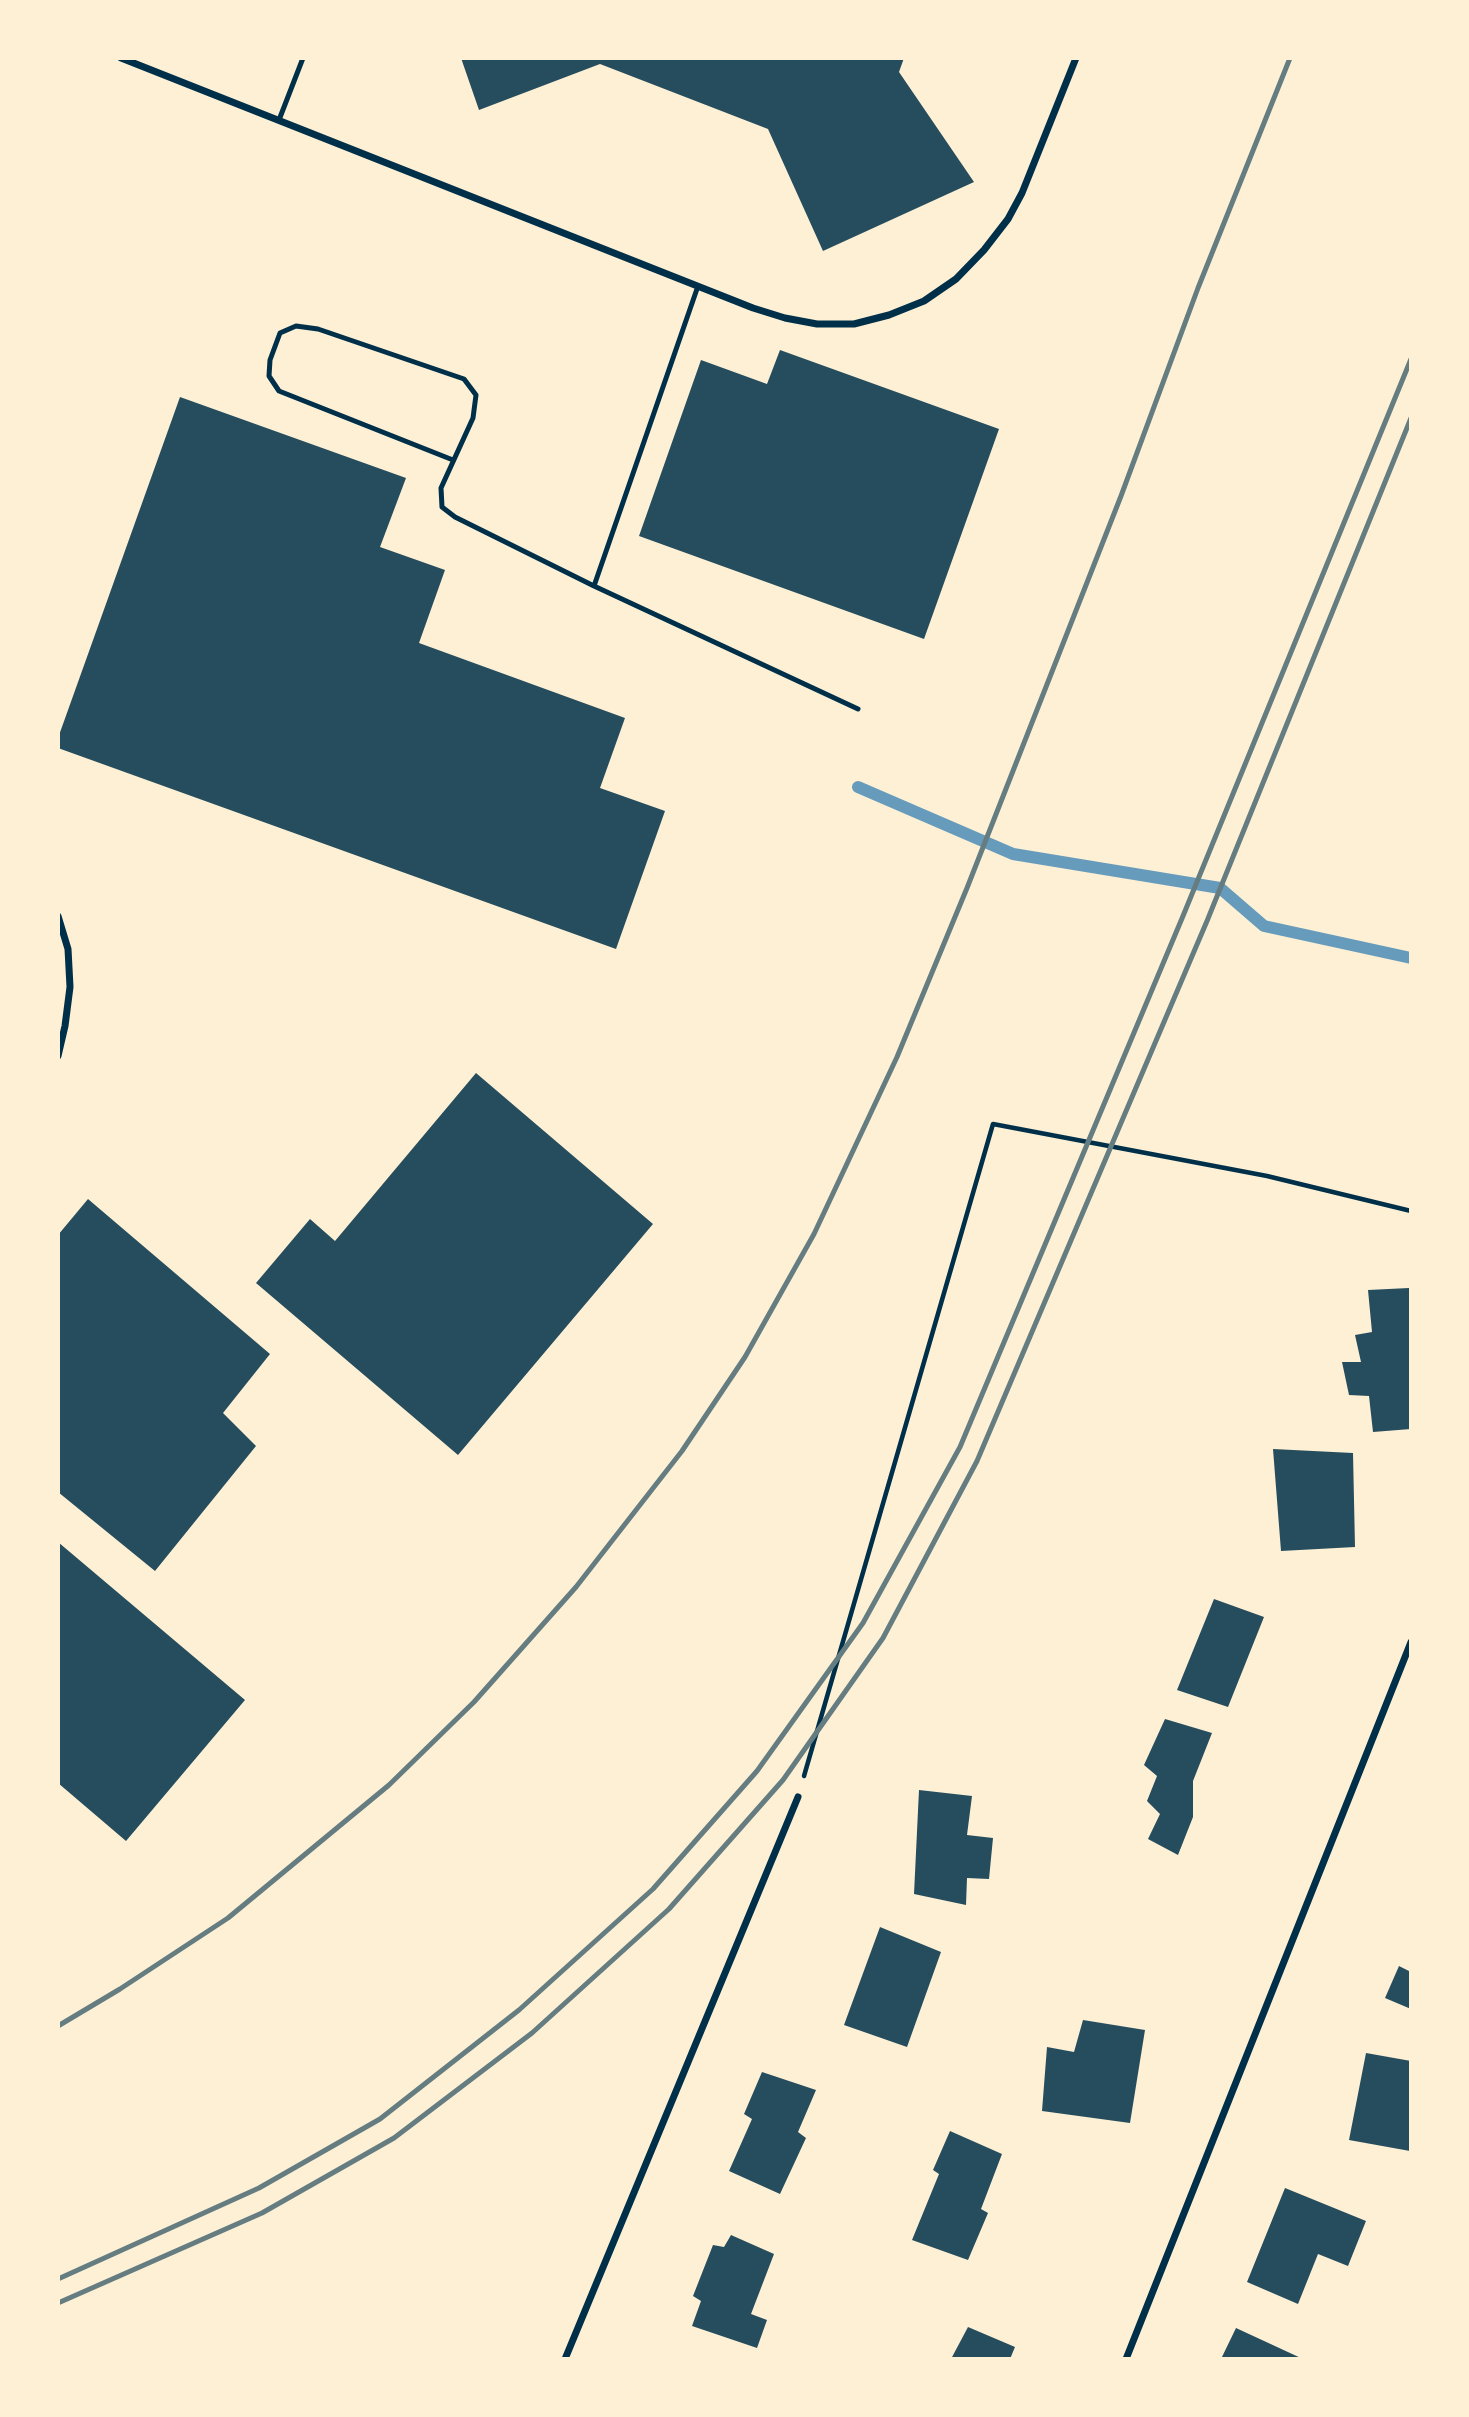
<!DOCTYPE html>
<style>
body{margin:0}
#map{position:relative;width:1469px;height:2417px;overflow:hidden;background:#fdf0d5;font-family:"Fira Sans",sans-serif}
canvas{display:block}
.frame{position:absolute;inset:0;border:60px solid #fdf0d5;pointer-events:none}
</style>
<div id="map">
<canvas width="1469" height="2417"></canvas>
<div class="frame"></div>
</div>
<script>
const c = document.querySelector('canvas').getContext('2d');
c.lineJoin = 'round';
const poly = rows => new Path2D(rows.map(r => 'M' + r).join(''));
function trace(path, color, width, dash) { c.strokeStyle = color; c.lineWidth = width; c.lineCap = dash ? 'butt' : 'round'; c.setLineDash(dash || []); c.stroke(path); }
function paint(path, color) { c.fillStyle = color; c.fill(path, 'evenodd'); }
const stream = poly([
 [858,787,1013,854,1220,888,1264,926,1411,958]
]);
const building = poly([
 [461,58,904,58,899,72,974,182,823,251,768,129,600,64,479,110],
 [780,350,999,429,924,639,639,536,701,360,767,384],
 [180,397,406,478,380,547,445,570,419,643,625,718,600,788,665,811,616,949,58,748,58,738],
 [476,1073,653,1224,458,1455,256,1283,310,1219,335,1241],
 [88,1199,270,1354,223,1413,256,1446,155,1571,58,1492,58,1235],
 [1409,1288,1411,1429,1373,1432,1369,1396,1349,1395,1342,1362,1361,1362,1355,1335,1372,1332,1368,1290],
 [1273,1449,1353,1453,1355,1547,1281,1551],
 [58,1542,245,1700,126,1841,58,1783],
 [1214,1599,1264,1617,1228,1707,1177,1690],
 [1165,1719,1212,1733,1193,1781,1193,1817,1178,1855,1148,1839,1160,1814,1147,1801,1157,1776,1144,1765],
 [919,1790,972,1796,967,1835,993,1838,989,1879,967,1878,966,1905,914,1894],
 [880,1927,941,1952,907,2047,844,2025],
 [1399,1966,1411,1972,1411,2009,1385,1998],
 [1083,2020,1145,2030,1130,2123,1042,2111,1047,2047,1074,2052],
 [1366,2053,1411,2061,1410,2151,1349,2140],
 [762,2072,816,2090,798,2132,806,2138,780,2194,729,2171,752,2119,744,2114],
 [950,2131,1002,2154,981,2209,988,2213,968,2260,912,2240,939,2174,933,2170],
 [1285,2188,1366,2221,1348,2266,1318,2254,1298,2304,1247,2282],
 [731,2235,774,2254,751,2314,767,2320,757,2348,692,2326,701,2301,693,2296,713,2245,724,2247],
 [968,2327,1015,2347,1010,2359,951,2359],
 [1236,2328,1303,2359,1221,2359]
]);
const path = poly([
 [804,1776,993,1124,1267,1176,1411,1211]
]);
const service = poly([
 [279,120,303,58],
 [453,460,279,391,269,376,270,360,280,333,296,326,318,329,464,379,476,395,473,418,441,488,442,507,455,517,594,586,858,709],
 [594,586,698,286]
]);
const minor = poly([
 [121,58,753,308,785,318,817,324,854,324,889,315,924,301,956,279,984,250,1008,219,1022,193,1076,58],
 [58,916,68,949,70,987,65,1026,58,1056],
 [565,2359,798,1797],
 [1126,2359,1411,1642]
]);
const rail = poly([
 [58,2026,120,1989,228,1918,389,1785,474,1702,576,1587,682,1451,745,1357,814,1234,897,1057,967,888,1121,496,1198,288,1290,58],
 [58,2279,259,2188,380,2119,519,2010,653,1889,757,1771,863,1623,960,1447,1183,916,1411,359],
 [58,2303,262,2213,394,2138,532,2033,669,1909,783,1780,883,1638,977,1461,1207,921,1411,418]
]);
trace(stream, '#669bbc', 12);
paint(building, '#264d5e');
trace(path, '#003049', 4.5);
trace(service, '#003049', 5);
trace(minor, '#003049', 7);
trace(rail, '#657d81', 5);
</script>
